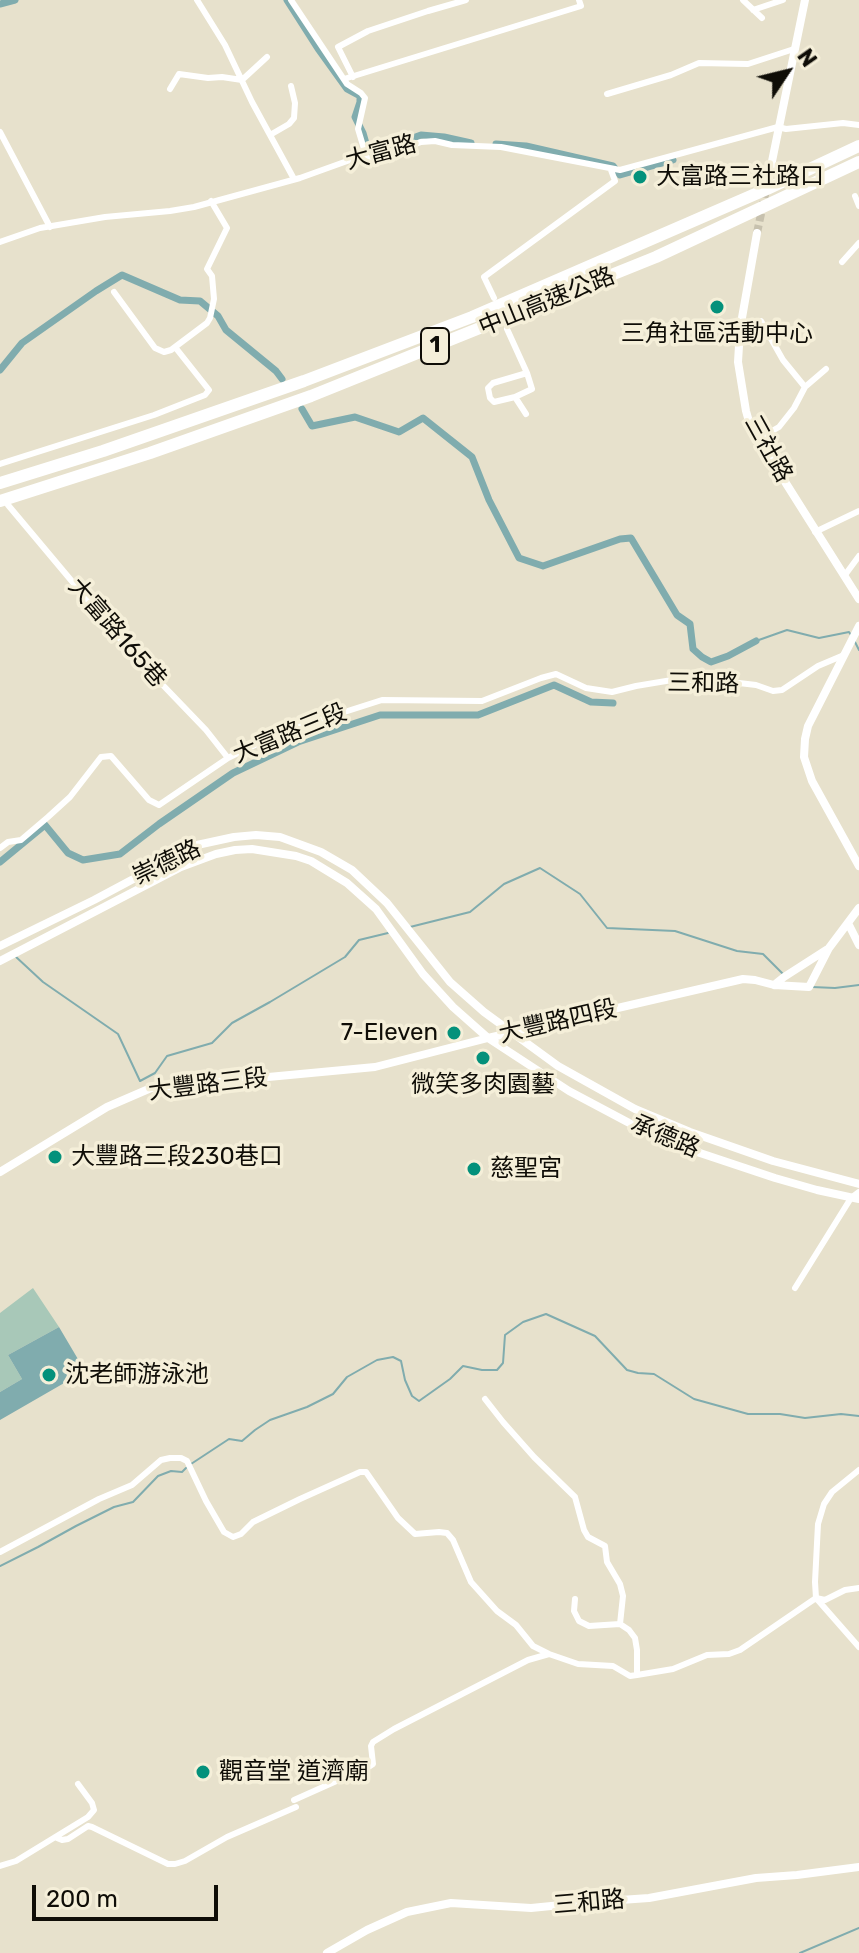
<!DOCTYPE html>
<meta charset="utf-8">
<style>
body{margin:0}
#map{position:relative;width:859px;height:1953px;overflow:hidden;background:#e7e1cc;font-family:Rubik,sans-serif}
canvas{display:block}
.north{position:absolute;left:747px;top:32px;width:80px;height:80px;-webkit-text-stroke:6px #f5efd9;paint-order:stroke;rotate:55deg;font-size:22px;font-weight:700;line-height:32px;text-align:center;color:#0f0d07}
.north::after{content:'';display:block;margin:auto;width:28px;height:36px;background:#0f0d07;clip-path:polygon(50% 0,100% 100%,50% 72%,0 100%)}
.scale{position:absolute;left:32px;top:1885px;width:186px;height:36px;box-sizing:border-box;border:4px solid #0f0d07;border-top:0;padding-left:10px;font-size:24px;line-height:28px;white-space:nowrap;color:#0f0d07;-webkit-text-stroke:6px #f5efd9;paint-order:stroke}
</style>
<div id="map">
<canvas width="859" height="1953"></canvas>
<div class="north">N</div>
<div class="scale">200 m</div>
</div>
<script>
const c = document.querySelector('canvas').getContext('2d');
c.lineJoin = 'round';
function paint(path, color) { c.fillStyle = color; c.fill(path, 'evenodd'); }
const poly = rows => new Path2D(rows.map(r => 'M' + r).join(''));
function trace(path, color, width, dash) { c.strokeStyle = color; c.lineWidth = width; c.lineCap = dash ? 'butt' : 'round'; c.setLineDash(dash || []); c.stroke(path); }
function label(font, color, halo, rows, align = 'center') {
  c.font = font + ' Rubik,"Noto Sans TC",sans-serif'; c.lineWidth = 7; c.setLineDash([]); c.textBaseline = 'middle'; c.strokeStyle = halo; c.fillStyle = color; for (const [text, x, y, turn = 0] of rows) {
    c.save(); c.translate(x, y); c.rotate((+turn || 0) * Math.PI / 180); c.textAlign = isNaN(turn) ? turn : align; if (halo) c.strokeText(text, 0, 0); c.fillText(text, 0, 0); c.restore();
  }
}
const green = poly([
 [33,1288,59,1327,8,1355,22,1379,0,1392,0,1313]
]);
const water = poly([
 [59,1327,85,1371,0,1420,0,1392,22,1379,8,1355]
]);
const stream = poly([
 [854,640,859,650],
 [756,641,787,630,819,638,849,632,851,635],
 [410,927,470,912,504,884,540,868,580,894,607,928,675,931,737,951,763,954,783,974],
 [15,956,43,982,118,1034,140,1081,155,1073,167,1056,212,1043,232,1023,270,1002,345,957,359,940,388,933],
 [812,987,835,988,859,985],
 [191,1464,229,1439,242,1441,255,1430,270,1420,307,1407,333,1394,347,1377,377,1360,393,1357,401,1361,405,1380,412,1396,419,1401,450,1379,463,1366,482,1370,497,1370,503,1363,505,1335,523,1322,546,1314,595,1336,627,1370,638,1373,654,1374,694,1399,748,1414,780,1414,805,1418,841,1414,859,1416],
 [0,1566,38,1547,76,1526,114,1507,133,1502,158,1476,171,1471,182,1472,186,1468],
 [800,1953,859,1928]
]);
const canal = poly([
 [287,0,319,50,347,89,360,96,360,102,355,117,363,133,369,154,421,135,444,137,471,143],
 [0,4,15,0],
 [496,144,526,146,613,166,620,175,673,160],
 [0,370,22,343,96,291,122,275,180,300,200,301,218,316,226,330,276,371,282,379],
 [302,409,312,426,355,417,399,432,423,418,472,457,489,500,519,558,543,566,620,539,631,538,677,615,690,624,693,649,702,657,711,662,728,656,756,641],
 [0,862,45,825,68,853,83,860,120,854,159,824,233,773,298,742,380,715,478,715,554,685,591,702,613,703]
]);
const tertiaryTunnel = poly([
 [757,233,769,176]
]);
const minor = poly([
 [197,0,225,45,252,102,294,179],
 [291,0,347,84,361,93,365,98,358,129,367,159],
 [743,0,762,18],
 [753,10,783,0],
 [353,77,338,47,368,31,428,11,466,0],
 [344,79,581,6,579,0],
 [170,89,179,74,208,78,222,77,242,80,267,57],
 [607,94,671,75,699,63,748,64,794,49],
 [0,132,50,227],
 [270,135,289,124,294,118,295,103,291,86],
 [855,196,859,206],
 [0,242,40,228,105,217,170,211,194,207,300,178,350,160,382,157,421,142,435,141,452,145,501,147,620,170,778,127,786,129,843,123,859,125],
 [842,262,859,243],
 [114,292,155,348,164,352,171,350,207,323,210,318,214,299,212,276,207,269,227,228,211,201],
 [494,298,484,277,615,181,611,170],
 [741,324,761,321,783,360,805,387,826,369],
 [507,329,527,373,532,389,515,397,494,402,490,398,488,388,493,383,527,373],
 [515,397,526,414],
 [758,439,779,427,794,408,805,387],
 [0,464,154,415,205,395,209,390,175,347],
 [8,505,132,653,206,730,228,758],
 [815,532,859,511],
 [845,575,859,556],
 [0,848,8,842,21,840,48,817,70,797,101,757,111,756,149,800,159,805,228,758,242,751,285,731,382,700,482,701,541,678,556,674,586,688,612,692,636,686,678,679,739,683,756,685,773,691,782,690,818,666,844,655],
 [795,1288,851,1198,859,1192],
 [485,1399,503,1422,534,1457,575,1497,584,1530,588,1537,605,1546,607,1562,620,1584,623,1596,620,1624],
 [859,1470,832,1492,824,1504,818,1524,815,1582,816,1598,859,1647],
 [0,1552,99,1499,132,1485,161,1460,170,1458,181,1458,187,1461,206,1501,224,1532,233,1537,241,1534,253,1522,300,1499,360,1472,366,1472,398,1518,415,1534,439,1532,447,1533,453,1540,471,1582,497,1611,516,1625,533,1646,549,1654,578,1664,613,1666,630,1676,637,1675,673,1669,707,1655,729,1654,740,1650,816,1598],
 [816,1598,825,1600,845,1590,859,1588],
 [575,1599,574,1611,579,1621,589,1626,620,1624,629,1630,635,1638,637,1650,637,1675],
 [294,1800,370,1766,373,1764,371,1746,373,1742,394,1729,528,1660,549,1654],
 [57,1838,62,1840,68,1839,88,1826,92,1827,168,1864,175,1864,185,1861,227,1837,296,1807],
 [0,1866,16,1861,88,1817,94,1810,92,1803,78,1784]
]);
const tertiary = poly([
 [769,176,805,0],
 [757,233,740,329,738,362,746,411,750,425,758,439,859,599],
 [859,626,808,726,805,739,804,757,812,781,859,866],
 [848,923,859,945],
 [0,946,94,900,197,845,234,837,256,835,280,837,321,852,352,870,387,903,450,982,484,1012,558,1066,635,1109,690,1132,773,1161,859,1184],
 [0,961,181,867,216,854,235,850,252,849,296,856,311,861,347,883,376,909,423,974,453,1007,488,1038,569,1091,633,1125,700,1153,775,1178,817,1190,859,1199],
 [774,985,784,977,826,950],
 [0,1172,107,1107,151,1088,375,1067,488,1038,743,979,755,980,774,985,809,987,829,948,859,908],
 [327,1953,367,1930,407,1912,451,1903,531,1908,592,1902,649,1898,756,1878,797,1875,859,1867]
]);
const motorway = poly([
 [0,483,103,451,304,381,472,317,767,189,859,146],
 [0,501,150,453,311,396,656,257,859,162]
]);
const markers = [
 [640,177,8,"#04917b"],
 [717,307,8,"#04917b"],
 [454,1033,8,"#04917b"],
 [483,1058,8,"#04917b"],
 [55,1157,8,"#04917b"],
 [474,1169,8,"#04917b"],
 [49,1375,8,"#04917b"],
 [203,1772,8,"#04917b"]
];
const shields = [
 [435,346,28]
];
const shieldNames = [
 ["1",435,346]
];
const streetNames = [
 ["大富路",381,153,-15],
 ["中山高速公路",547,302,-22],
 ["三社路",768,449,61],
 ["大富路165巷",117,633,49],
 ["三和路",703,684,1],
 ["大富路三段",290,734,-22],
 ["崇德路",167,863,-26],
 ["大豐路四段",558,1022,-13],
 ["大豐路三段",208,1085,-7],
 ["承德路",665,1137,23],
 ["三和路",589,1903,-5]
];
const poiNames = [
 ["大富路三社路口",656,177],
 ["三角社區活動中心",717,334,"center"],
 ["7-Eleven",438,1033,"right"],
 ["微笑多肉園藝",483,1085,"center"],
 ["大豐路三段230巷口",71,1157],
 ["慈聖宮",490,1169],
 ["沈老師游泳池",65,1375],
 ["觀音堂 道濟廟",219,1772]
];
paint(green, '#a8c8b8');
paint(water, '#80acae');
trace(stream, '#80acae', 2);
trace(canal, '#80acae', 7);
trace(tertiaryTunnel, '#c7c1ae', 8, [8, 4]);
trace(minor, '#fff', 6);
trace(tertiary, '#fff', 8);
trace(motorway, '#fff', 12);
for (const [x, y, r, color] of markers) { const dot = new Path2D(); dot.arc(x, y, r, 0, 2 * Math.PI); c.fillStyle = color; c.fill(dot); trace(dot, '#f5efd9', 3); }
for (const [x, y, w] of shields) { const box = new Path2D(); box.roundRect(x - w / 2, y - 18, w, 36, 6); c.fillStyle = '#f5efd9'; c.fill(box); trace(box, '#0f0d07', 2); }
label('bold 22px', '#0f0d07', null, shieldNames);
label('24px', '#0f0d07', '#f5efd9', streetNames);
label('24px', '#0f0d07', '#f5efd9', poiNames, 'left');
</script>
